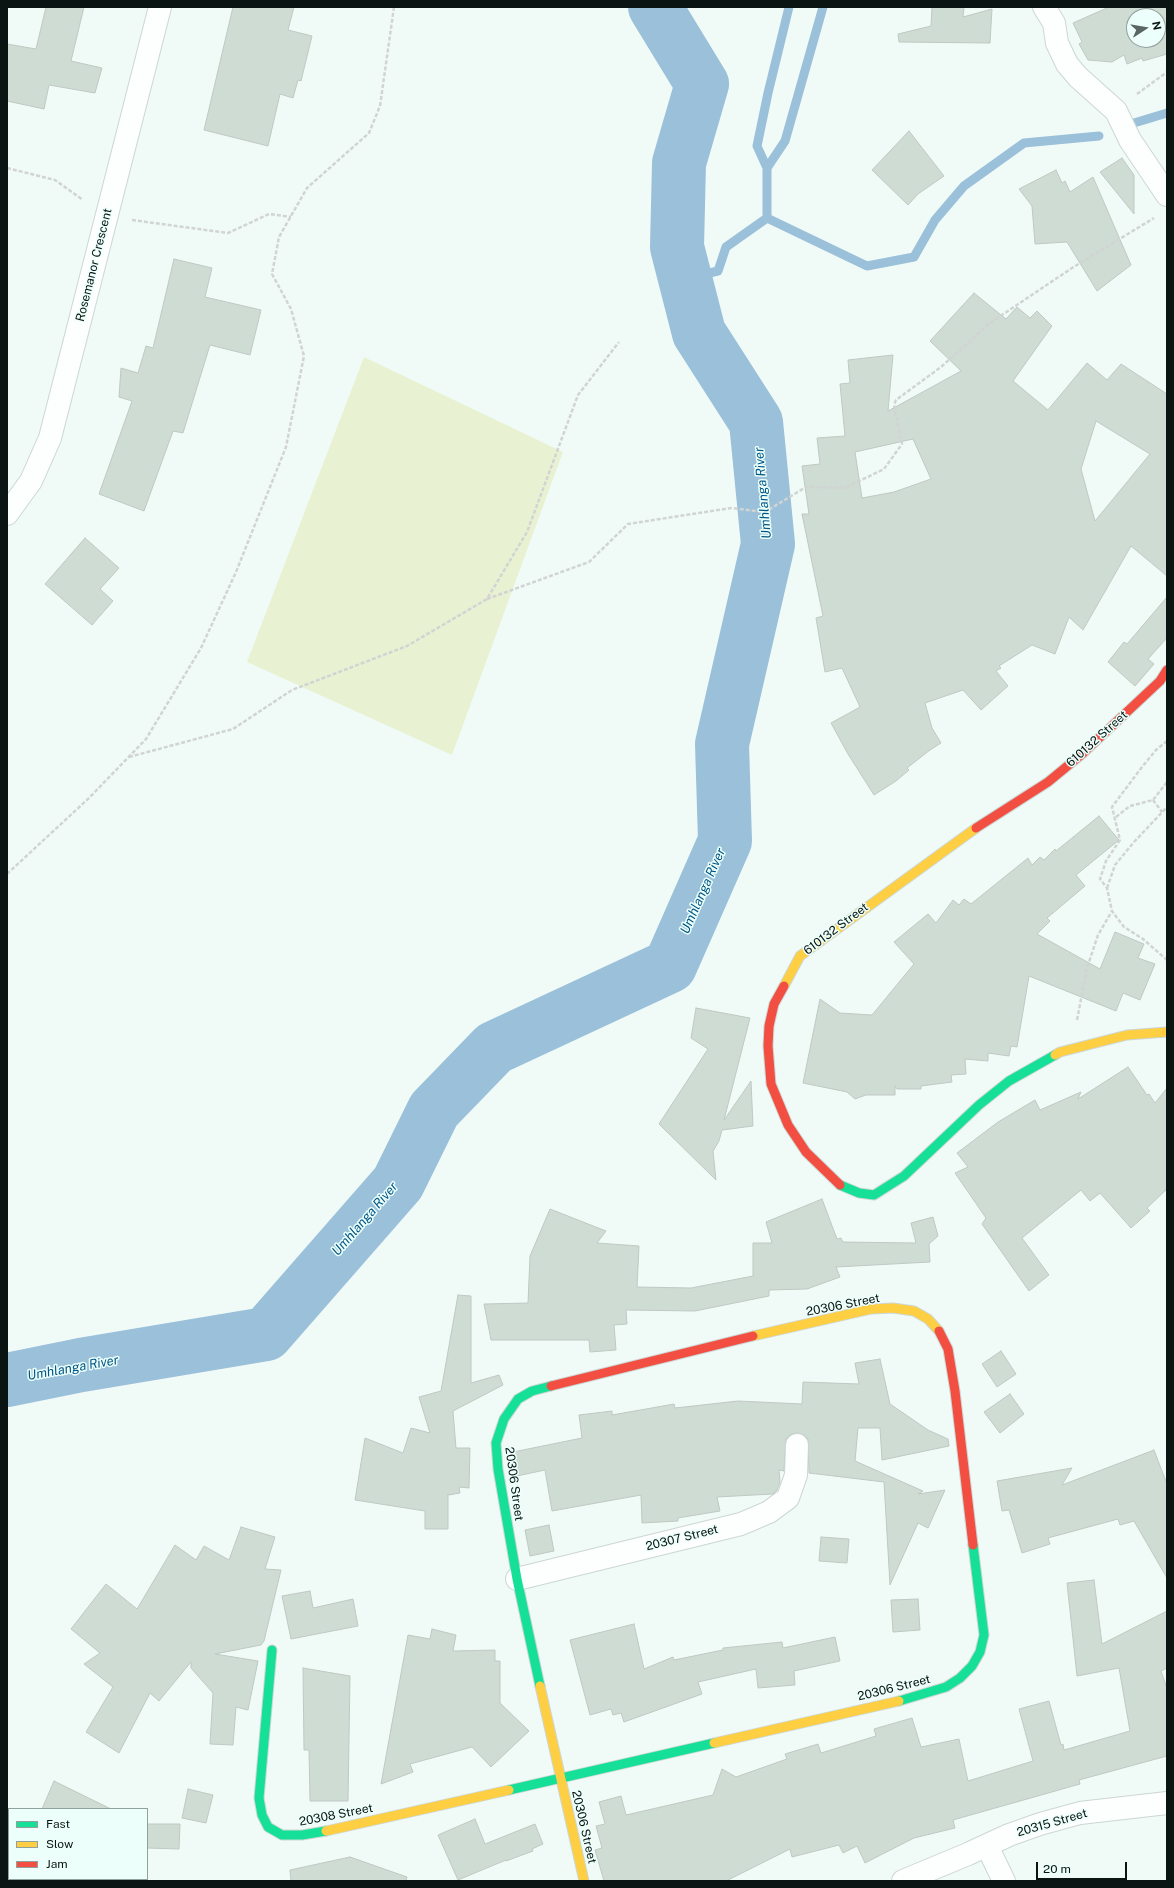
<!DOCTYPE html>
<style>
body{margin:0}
#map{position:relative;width:1174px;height:1888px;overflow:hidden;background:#f0fbf8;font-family:"Public Sans",sans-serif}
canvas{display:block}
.frame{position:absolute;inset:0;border:8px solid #0a1513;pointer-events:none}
.legend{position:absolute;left:8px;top:1808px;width:140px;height:72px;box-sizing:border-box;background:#ecfffa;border:1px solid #92a19e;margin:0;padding:5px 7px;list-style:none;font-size:12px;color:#0a1513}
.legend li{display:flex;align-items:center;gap:8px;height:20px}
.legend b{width:20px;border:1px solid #92a19e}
.north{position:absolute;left:1126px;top:8px;width:40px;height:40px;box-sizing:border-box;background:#ecfffa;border:1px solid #92a19e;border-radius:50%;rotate:78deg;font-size:11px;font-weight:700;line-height:16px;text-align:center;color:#0a1513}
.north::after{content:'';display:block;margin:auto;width:14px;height:18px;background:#5a6663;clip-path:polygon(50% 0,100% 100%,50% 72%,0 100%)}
.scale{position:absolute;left:1036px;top:1862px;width:91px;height:18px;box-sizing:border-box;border:2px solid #0a1513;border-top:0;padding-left:5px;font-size:12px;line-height:14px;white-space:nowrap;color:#0a1513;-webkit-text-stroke:3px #ecfffa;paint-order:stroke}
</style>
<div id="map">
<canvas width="1174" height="1888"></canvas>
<div class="frame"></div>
<ul class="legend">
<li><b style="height:5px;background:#16e098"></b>Fast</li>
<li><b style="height:5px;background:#ffcf43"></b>Slow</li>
<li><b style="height:5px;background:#f24e42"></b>Jam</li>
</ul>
<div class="north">N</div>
<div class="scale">20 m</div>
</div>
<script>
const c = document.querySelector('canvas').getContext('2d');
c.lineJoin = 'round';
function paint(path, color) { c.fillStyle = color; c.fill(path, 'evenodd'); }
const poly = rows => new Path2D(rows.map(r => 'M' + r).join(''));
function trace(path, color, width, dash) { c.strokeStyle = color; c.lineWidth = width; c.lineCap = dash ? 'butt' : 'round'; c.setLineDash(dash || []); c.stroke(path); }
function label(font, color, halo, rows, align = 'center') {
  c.font = font + ' "Public Sans",sans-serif'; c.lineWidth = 3; c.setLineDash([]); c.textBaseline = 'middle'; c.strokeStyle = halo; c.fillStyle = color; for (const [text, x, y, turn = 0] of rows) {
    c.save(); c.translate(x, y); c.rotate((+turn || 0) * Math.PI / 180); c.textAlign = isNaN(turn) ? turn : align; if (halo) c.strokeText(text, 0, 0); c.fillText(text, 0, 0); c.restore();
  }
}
const green = poly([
 [364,357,563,452,452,755,247,662]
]);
const stream = poly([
 [1134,123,1167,113],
 [767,168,757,146,768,93,789,7],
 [767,218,767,168,785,141,823,7],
 [688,293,696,276,718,271,726,247,767,218,867,266,914,257,935,220,964,186,1024,143,1099,136]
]);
const river = poly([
 [7,1380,81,1365,266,1334,398,1183,434,1110,494,1048,670,966,725,841,722,744,768,544,756,422,699,333,677,247,679,163,702,84,655,7]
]);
const building = poly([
 [46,7,84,7,71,61,102,68,95,93,49,85,44,109,7,101,7,44,36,49,46,7],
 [233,7,294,7,288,30,312,36,301,81,298,80,293,98,280,94,268,146,204,130,233,7],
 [932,7,964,7,963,17,992,9,990,43,899,42,898,34,931,26,932,7],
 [1109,7,1167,7,1167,54,1143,61,1142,58,1127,64,1124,55,1112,62,1088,60,1079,44,1082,42,1073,23,1109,7],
 [1134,16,1158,16,1158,40,1134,40,1134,16],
 [909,131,944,176,918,194,908,205,872,170,909,131],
 [1122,158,1134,175,1134,214,1100,172,1122,158],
 [1056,170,1062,183,1065,181,1070,192,1093,177,1131,265,1097,291,1067,242,1035,244,1032,206,1019,189,1056,170],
 [174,259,212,268,205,297,261,310,250,355,210,345,183,433,173,431,144,511,99,494,132,401,119,397,121,368,138,373,146,346,153,348,174,259],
 [974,293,1006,319,1017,307,1030,318,1037,311,1052,326,1013,381,1048,410,1087,363,1107,380,1121,364,1167,394,1167,576,1131,546,1083,630,1069,617,1055,654,1032,645,999,666,1001,668,996,671,1008,686,981,710,963,690,925,703,932,728,941,743,930,750,907,768,909,770,896,781,874,795,848,754,831,723,860,707,842,668,825,672,816,618,823,616,802,514,809,514,802,466,820,464,817,438,845,436,840,384,850,383,848,360,893,355,888,411,961,371,930,341,974,293],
 [1096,421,1150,454,1095,521,1081,469,1096,421],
 [913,439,931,479,894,492,862,498,855,452,913,439],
 [85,538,119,568,100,589,113,601,92,625,45,584,85,538],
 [1167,597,1167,638,1148,659,1154,664,1135,686,1108,662,1124,642,1127,644,1167,597],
 [1099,816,1119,840,1076,875,1085,886,1047,918,1050,921,1037,934,1100,969,1115,932,1144,944,1138,958,1155,964,1140,1000,1123,993,1116,1011,1029,976,1017,1047,1011,1046,1009,1056,988,1053,988,1061,965,1059,966,1074,951,1075,952,1082,921,1086,921,1089,897,1089,895,1086,895,1095,866,1095,855,1099,847,1092,803,1083,820,999,840,1013,872,1015,914,964,894,942,928,914,936,923,953,900,959,905,964,899,971,904,1028,858,1032,865,1040,857,1044,860,1055,849,1056,851,1099,816],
 [696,1008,750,1018,724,1120,751,1081,753,1126,722,1130,719,1141,713,1151,716,1180,659,1124,708,1049,691,1038,696,1008],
 [1128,1067,1147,1095,1149,1094,1155,1103,1167,1088,1167,1189,1147,1208,1150,1211,1131,1228,1100,1193,1090,1201,1081,1190,1022,1238,1049,1275,1029,1291,982,1224,986,1218,955,1173,968,1167,957,1153,998,1122,1035,1100,1040,1110,1081,1092,1078,1099,1128,1067],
 [822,1199,837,1239,841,1238,843,1242,916,1243,911,1223,933,1217,938,1236,929,1244,930,1262,836,1267,840,1277,807,1289,769,1290,769,1296,695,1311,626,1310,627,1324,614,1325,616,1350,590,1352,589,1340,491,1340,484,1304,528,1303,530,1256,550,1209,606,1231,597,1243,639,1246,637,1287,691,1288,753,1276,753,1243,772,1243,766,1222,822,1199],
 [458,1295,471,1296,471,1383,499,1375,503,1385,453,1411,456,1448,470,1448,469,1488,459,1487,460,1493,449,1495,448,1494,448,1529,425,1529,425,1511,355,1500,365,1438,403,1453,411,1428,430,1433,419,1397,441,1391,458,1295],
 [1001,1351,1016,1374,997,1387,982,1364,1001,1351],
 [880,1359,890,1404,928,1430,948,1439,949,1446,882,1460,880,1428,858,1428,855,1461,923,1491,918,1494,945,1490,928,1528,918,1523,890,1585,884,1482,809,1473,808,1439,804,1435,798,1433,791,1434,786,1439,784,1471,779,1470,780,1482,777,1490,773,1494,717,1497,720,1511,678,1518,678,1521,642,1523,641,1495,552,1511,545,1470,517,1476,513,1452,582,1438,579,1415,612,1411,612,1415,674,1404,675,1408,738,1401,802,1404,803,1382,859,1384,855,1363,880,1359],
 [1010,1394,1024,1414,1000,1433,984,1412,1010,1394],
 [1154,1450,1167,1484,1167,1578,1134,1521,1120,1525,1118,1519,1048,1538,1050,1544,1022,1553,1009,1510,1002,1511,997,1481,1072,1468,1062,1485,1154,1450],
 [549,1525,554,1551,530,1556,525,1530,549,1525],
 [241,1527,275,1537,265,1569,281,1570,264,1641,261,1645,215,1654,258,1661,248,1710,236,1707,233,1745,210,1744,213,1693,191,1668,191,1662,159,1701,150,1693,119,1753,86,1732,113,1687,84,1664,100,1653,71,1629,106,1584,137,1609,175,1545,196,1560,204,1546,229,1560,241,1527],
 [821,1537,849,1539,847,1563,819,1561,821,1537],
 [1094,1580,1102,1644,1167,1611,1167,1668,1161,1671,1167,1688,1167,1756,1079,1780,1080,1784,953,1820,955,1828,914,1838,865,1863,857,1846,843,1853,839,1845,792,1857,790,1849,726,1881,604,1881,595,1850,602,1848,596,1826,605,1824,599,1802,621,1796,626,1815,713,1795,722,1769,736,1777,787,1759,785,1754,818,1744,821,1753,876,1736,874,1729,912,1718,921,1747,959,1739,968,1781,1033,1761,1019,1709,1049,1701,1061,1745,1063,1744,1064,1750,1130,1731,1119,1668,1077,1676,1067,1583,1094,1580],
 [310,1591,313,1608,353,1599,358,1626,291,1639,282,1596,310,1591],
 [918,1599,920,1630,893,1632,891,1600,918,1599],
 [634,1624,644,1669,673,1657,674,1660,723,1650,723,1648,782,1642,783,1648,835,1637,840,1661,794,1671,795,1685,758,1688,756,1669,698,1682,702,1694,624,1722,621,1713,613,1715,611,1709,590,1715,570,1640,634,1624],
 [432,1629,456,1635,453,1651,495,1650,495,1661,500,1661,500,1703,529,1731,491,1767,472,1747,410,1764,413,1772,381,1784,408,1635,430,1639,432,1629],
 [303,1668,350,1676,348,1801,310,1801,309,1750,304,1750,303,1668],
 [54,1781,111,1809,42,1809,54,1781],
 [188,1789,213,1795,206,1823,182,1818,188,1789],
 [475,1819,485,1844,535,1824,543,1844,532,1849,533,1851,506,1861,506,1860,458,1880,438,1835,475,1819],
 [147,1824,180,1824,179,1849,147,1848,147,1824],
 [350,1857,407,1877,406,1881,291,1881,290,1870,350,1857]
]);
const path = poly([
 [1137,94,1167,72],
 [7,168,55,180,83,200],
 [132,220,228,233,269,214,291,217],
 [487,599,589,562,628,524,731,508,765,512,806,487,845,488,884,469,902,444,894,405,896,400,941,367,990,323,1072,268,1154,218],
 [1167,741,1156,750,1142,767,1112,807,1120,840,1106,861,1100,879,1107,888,1112,911,1124,927,1143,939,1167,960],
 [129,757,233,729,292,690,407,646,487,599,527,532,578,395,619,342],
 [1153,800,1162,812],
 [1116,817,1130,806,1153,800,1167,782],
 [7,874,89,798,146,739,201,648,236,572,286,447,304,356,291,309,272,274,279,237,307,188,369,133,380,106,394,7],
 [1107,888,1115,865,1134,842,1167,807],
 [1077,1020,1087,968,1098,935,1112,911]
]);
const street = poly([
 [1044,7,1054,23,1057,43,1067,64,1078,77,1116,111,1130,140,1167,195],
 [7,514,31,481,50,438,160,7],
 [517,1579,741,1524,769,1512,788,1498,796,1475,797,1445],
 [987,1846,1004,1881],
 [903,1881,968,1854,1009,1835,1040,1824,1080,1813,1167,1803]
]);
const fast = poly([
 [840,1185,859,1193,874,1195,904,1176,979,1105,1009,1081,1055,1055],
 [272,1650,259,1798,262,1815,268,1827,282,1835,302,1835,326,1831],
 [540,1686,517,1579,498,1469,496,1443,504,1419,518,1399,532,1391,551,1386],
 [899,1701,946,1687,960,1678,972,1666,980,1652,984,1635,973,1545],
 [509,1790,714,1743]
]);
const slow = poly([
 [784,986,800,956,976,828],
 [1055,1055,1060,1052,1127,1035,1167,1032],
 [753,1336,871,1309,893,1308,914,1311,928,1319,939,1331],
 [540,1686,584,1881],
 [714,1743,899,1701],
 [326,1831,509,1790]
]);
const jam = poly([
 [976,828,1048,782,1082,754,1160,681,1167,670],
 [784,986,774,1004,769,1026,768,1046,771,1084,788,1125,806,1152,840,1185],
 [939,1331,948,1349,955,1391,973,1545],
 [551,1386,753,1336]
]);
const streetNames = [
 ["Rosemanor Crescent",94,265,-76],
 ["610132 Street",1097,739,-42],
 ["610132 Street",836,929,-37],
 ["20306 Street",843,1305,-11],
 ["20306 Street",514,1484,82],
 ["20307 Street",682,1538,-14],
 ["20306 Street",894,1688,-14],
 ["20308 Street",336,1815,-11],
 ["20315 Street",1052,1823,-16],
 ["20306 Street",584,1827,77]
];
const waterNames = [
 ["Umhlanga River",763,493,-95],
 ["Umhlanga River",703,891,-66],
 ["Umhlanga River",365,1219,-49],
 ["Umhlanga River",73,1368,-10]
];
paint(green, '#e8f2d3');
trace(stream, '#9bc0da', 9);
trace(river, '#9bc0da', 54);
paint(building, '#cedcd3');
trace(building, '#bfc8c3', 1);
trace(street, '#ccd7d4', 24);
trace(fast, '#ccd7d4', 11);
trace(slow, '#ccd7d4', 11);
trace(jam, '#ccd7d4', 11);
trace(path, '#d1d4d3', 2.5, [4, 2]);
trace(street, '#fdfefe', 22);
trace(fast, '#16e098', 9);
trace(slow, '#ffcf43', 9);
trace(jam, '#f24e42', 9);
label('12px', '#0a1513', '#ecfffa', streetNames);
label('italic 13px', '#015586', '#ecfffa', waterNames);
</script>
